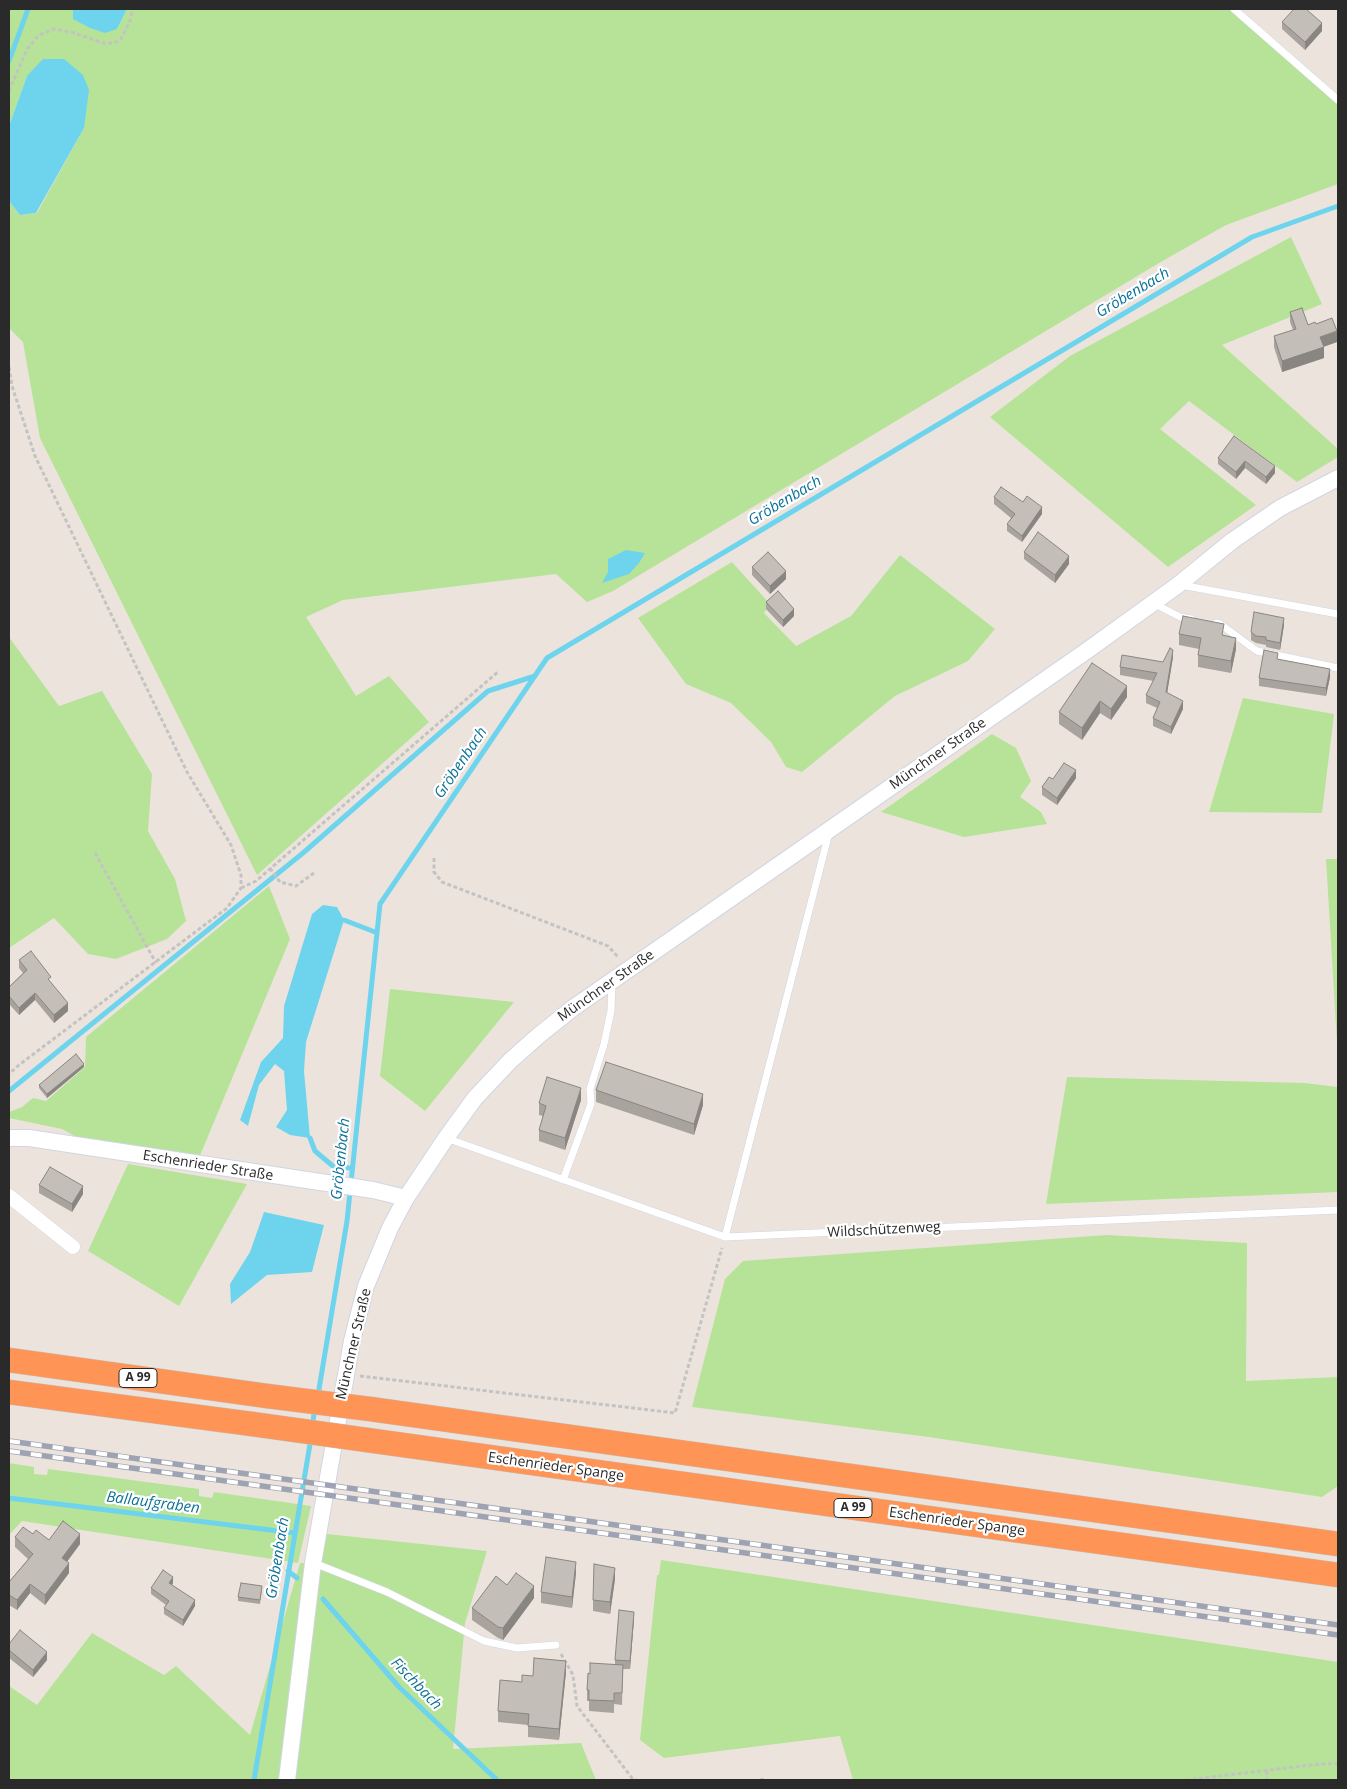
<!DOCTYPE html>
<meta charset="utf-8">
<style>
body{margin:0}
#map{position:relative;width:1347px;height:1789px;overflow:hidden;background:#ece4dc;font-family:"Open Sans",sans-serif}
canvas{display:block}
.frame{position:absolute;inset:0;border:10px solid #2a2a2a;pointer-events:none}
</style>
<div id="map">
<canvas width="1347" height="1789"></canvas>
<div class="frame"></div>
</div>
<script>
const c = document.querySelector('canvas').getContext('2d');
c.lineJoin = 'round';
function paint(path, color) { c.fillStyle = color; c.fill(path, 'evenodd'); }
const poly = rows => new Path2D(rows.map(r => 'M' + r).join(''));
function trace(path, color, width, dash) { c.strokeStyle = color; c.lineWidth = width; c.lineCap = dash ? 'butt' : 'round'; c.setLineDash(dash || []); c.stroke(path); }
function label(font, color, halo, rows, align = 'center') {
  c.font = font + ' "Open Sans",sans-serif'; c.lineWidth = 4.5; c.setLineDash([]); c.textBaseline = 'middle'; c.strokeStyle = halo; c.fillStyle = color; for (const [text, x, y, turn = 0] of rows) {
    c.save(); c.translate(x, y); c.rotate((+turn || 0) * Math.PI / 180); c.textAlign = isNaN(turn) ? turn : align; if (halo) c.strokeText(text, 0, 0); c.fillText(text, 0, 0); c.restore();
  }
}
const green = poly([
 [9,9,73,9,74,19,117,29,127,9,1230,9,1338,105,1338,184,1226,225,1159,263,613,591,587,602,556,574,343,600,306,617,356,696,389,676,429,722,257,875,40,438,23,342,9,328,9,201,20,215,37,213,84,128,27,76,9,126],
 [1291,237,1322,304,1222,345,1338,449,1338,457,1297,482,1189,401,1160,429,1256,505,1168,567,990,417,1070,356],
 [900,555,995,629,968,661,895,696,802,772,786,767,771,742,731,703,686,684,638,618,732,562,770,604,764,613,796,646,851,616],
 [9,637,59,706,102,691,152,774,148,831,175,879,186,921,167,939,116,959,88,954,54,918,9,948],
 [1243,698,1334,714,1322,813,1209,812],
 [992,734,1016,748,1031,781,1020,797,1041,812,1047,824,964,837,881,812],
 [1326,859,1338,859,1338,1060],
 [269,886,290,939,199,1158,80,1139,62,1129,9,1118,9,1112,22,1107,33,1098,46,1101,85,1067,86,1037],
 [390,989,514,1002,425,1111,380,1076],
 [1067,1077,1304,1083,1338,1087,1338,1192,1046,1204],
 [128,1164,247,1184,179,1306,88,1251],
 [1107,1235,1247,1243,1246,1381,1338,1377,1338,1486,1322,1497,929,1437,692,1407,725,1279,743,1261],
 [9,1463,34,1467,34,1474,47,1475,48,1469,199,1489,199,1496,212,1498,214,1492,311,1506,298,1563,22,1521,9,1535],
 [318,1533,487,1551,465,1623,453,1749,581,1743,596,1780,9,1780,9,1686,37,1705,92,1633,164,1675,176,1666,250,1735,300,1563,313,1563],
 [661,1560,1338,1662,1338,1780,853,1780,840,1736,664,1758,640,1740,657,1575,659,1575]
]);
const water = poly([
 [73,9,127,9,117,29,105,33,90,28,73,19],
 [43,59,64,59,83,75,89,90,84,128,36,213,20,215,9,201,9,126,27,76],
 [626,550,645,553,639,563,629,574,602,583,608,572,608,559],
 [323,905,337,907,344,920,306,1042,304,1071,310,1138,290,1135,276,1127,287,1110,284,1071,275,1064,259,1085,248,1126,240,1120,261,1062,283,1038,284,1006,312,914],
 [264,1212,324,1225,312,1272,267,1275,231,1304,230,1284,250,1252]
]);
const stream = poly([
 [9,61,28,9],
 [344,920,375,932],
 [9,1091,303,853,488,691,535,676],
 [310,1138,315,1151,334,1167,352,1168],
 [318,1395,347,1221,380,904,547,658,1252,237,1338,206],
 [312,1427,315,1408],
 [9,1498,295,1533],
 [288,1571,297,1578],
 [323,1599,399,1687,497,1780],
 [254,1780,311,1438]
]);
const path = poly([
 [9,91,27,49,39,35,54,29,74,33,103,43,114,43,121,39,130,21,133,9],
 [9,367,12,386,35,456,187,772,231,845,241,875,241,888,227,908,19,1065,9,1074],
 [95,853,156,963],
 [434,858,434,872,442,882,608,946,619,958],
 [270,868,280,882,296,886,314,873],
 [241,888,256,881,499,671],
 [360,1376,675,1413,722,1248],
 [561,1654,573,1675,577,1706,632,1778,636,1780],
 [1267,1771,1267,1780],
 [760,1780,765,1779],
 [1186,1780,1311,1765,1338,1763]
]);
const service = poly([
 [1234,9,1338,100],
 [1181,585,1338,614],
 [1153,603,1180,617,1191,619],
 [1216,623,1220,624,1257,651,1338,668],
 [446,1138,725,1237,1338,1210],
 [563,1180,591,1104,590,1089,604,1044,611,1011,612,982],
 [725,1237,829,833],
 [314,1563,387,1592,484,1641,517,1648,556,1645]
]);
const minor = poly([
 [9,1196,73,1247]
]);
const tertiary = poly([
 [9,1138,29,1138,373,1190,406,1198],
 [287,1780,313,1563,352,1341,366,1286,390,1228,406,1198,446,1138,475,1098,510,1061,538,1036,573,1008,1085,652,1178,585,1232,541,1280,508,1338,478]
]);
const motorway = poly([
 [9,1360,267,1396],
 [9,1392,252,1424],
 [370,1409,1338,1544],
 [367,1440,1338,1575]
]);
const rail = poly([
 [9,1441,1338,1625],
 [9,1451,1338,1635]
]);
const motorwayBridge = poly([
 [267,1396,370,1409],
 [252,1424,367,1440]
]);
const wall = poly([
 [1282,22,1322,31,1305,50,1282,29],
 [1290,312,1308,325,1316,324,1337,342,1323,347,1324,358,1282,372,1274,347,1274,336,1293,330,1290,322],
 [1234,436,1275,473,1266,484,1245,468,1236,479,1218,464,1218,458],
 [994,497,1023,502,1042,514,1022,542,1007,531,1007,524,1011,518,994,504],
 [1024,552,1069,564,1055,583,1024,559],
 [752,567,786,579,770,594,752,575],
 [766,602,794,616,783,627,766,609],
 [1284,625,1280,650,1266,647,1266,645,1256,643,1251,640,1251,632],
 [1179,634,1224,635,1236,649,1231,673,1198,667,1198,655,1199,649,1179,645],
 [1173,657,1167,693,1183,709,1171,734,1153,726,1153,718,1157,708,1146,703,1146,695,1154,681,1120,675,1120,667,1163,662],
 [1278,659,1330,677,1326,696,1259,686,1259,678],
 [1092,663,1127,697,1111,720,1100,713,1082,740,1059,724,1059,712],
 [1076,778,1057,805,1042,795,1042,787,1053,779],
 [19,960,51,983,68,1011,54,1023,35,1000,19,1015,9,1004,9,987,23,973,19,968],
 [84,1067,47,1098,39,1088,39,1085],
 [596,1090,703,1105,694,1135,596,1102],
 [581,1100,565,1150,539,1141,539,1130,543,1116,539,1115,539,1103],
 [39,1185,83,1194,72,1212,39,1193],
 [33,1534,49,1540,80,1544,67,1562,69,1573,45,1605,30,1593,17,1610,9,1605,9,1582,28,1559,15,1547,15,1537],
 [576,1573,572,1608,541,1603,541,1592],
 [615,1579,610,1614,593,1611,593,1600],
 [173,1583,172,1585,195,1606,183,1626,164,1614,164,1608,166,1605,151,1594,151,1588],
 [507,1585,534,1598,503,1640,498,1638,472,1620,472,1608],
 [262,1589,260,1604,238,1601,238,1597],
 [634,1619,630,1669,623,1669,622,1705,614,1704,614,1713,589,1711,589,1701,587,1701,587,1690,590,1674,615,1664,615,1660],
 [9,1644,47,1660,33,1677,9,1658],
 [566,1672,559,1740,528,1737,528,1725,498,1722,498,1711,522,1682,533,1676]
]);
const shadedWall = poly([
 [1322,23,1322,31,1305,50,1305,42],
 [1337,331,1337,342,1320,348,1320,337],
 [1324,347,1324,358,1282,372,1282,361],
 [1245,461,1245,468,1236,479,1236,472],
 [1275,466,1275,473,1266,484,1266,477],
 [1042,507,1042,514,1022,542,1022,536],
 [1069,556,1069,564,1055,583,1055,575],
 [786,571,786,579,770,594,770,586],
 [794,609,794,616,783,627,783,620],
 [1284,618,1284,625,1280,650,1280,643],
 [1236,638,1236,649,1231,673,1231,661],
 [1173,650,1173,657,1166,700,1166,692],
 [1330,669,1330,677,1326,696,1326,688],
 [1127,686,1127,697,1111,720,1111,709],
 [1100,701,1100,713,1082,740,1082,728],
 [1183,701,1183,709,1171,734,1171,727],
 [1076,770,1076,778,1057,805,1057,798],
 [35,993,35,1000,19,1015,19,1008],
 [68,1003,68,1011,54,1023,54,1015],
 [84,1064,84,1067,47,1098,47,1094],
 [581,1088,581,1100,565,1150,565,1138],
 [703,1094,703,1105,694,1135,694,1124],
 [83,1186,83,1194,72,1212,72,1204],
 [80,1534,80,1544,62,1568,62,1558],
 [576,1562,576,1573,572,1608,572,1597],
 [69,1563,69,1573,45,1605,45,1595],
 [615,1568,615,1579,610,1614,610,1602],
 [173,1577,173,1583,169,1590,169,1583],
 [30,1584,30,1593,17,1610,17,1600],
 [534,1586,534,1598,503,1640,503,1628],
 [195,1600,195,1606,183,1626,183,1620],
 [634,1612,634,1619,630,1669,630,1661],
 [47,1652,47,1660,33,1677,33,1670],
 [566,1661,566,1672,559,1740,559,1729]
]);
const building = poly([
 [1294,9,1306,9,1322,23,1305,42,1282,22,1294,9],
 [1302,308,1308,325,1315,322,1316,324,1332,318,1337,331,1320,337,1324,347,1282,361,1274,336,1296,329,1290,312,1302,308],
 [1234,436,1275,466,1266,477,1245,461,1236,472,1218,458,1234,436],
 [1001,487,1023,502,1027,496,1042,507,1022,536,1007,524,1015,514,994,497,1001,487],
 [1038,532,1069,556,1055,575,1024,552,1038,532],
 [768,552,786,571,770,586,752,567,768,552],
 [778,591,794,609,783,620,766,602,778,591],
 [1254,612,1284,618,1280,643,1266,640,1266,637,1256,636,1251,632,1254,612],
 [1183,616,1224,624,1222,635,1236,638,1231,661,1198,655,1201,638,1179,634,1183,616],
 [1170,648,1173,650,1166,692,1183,701,1171,727,1153,718,1160,702,1146,695,1157,673,1120,667,1122,655,1163,662,1170,648],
 [1264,650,1278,653,1277,659,1330,669,1326,688,1259,678,1264,650],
 [1092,663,1127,686,1111,709,1100,701,1082,728,1059,712,1092,663],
 [1064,763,1076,770,1057,798,1042,787,1049,777,1053,779,1064,763],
 [31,951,51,977,48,979,68,1003,54,1015,35,993,19,1008,9,996,9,987,27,970,19,960,31,951],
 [76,1054,84,1064,47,1094,39,1085,76,1054],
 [606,1062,703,1094,694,1124,596,1090,606,1062],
 [547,1077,581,1088,565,1138,539,1130,546,1106,539,1103,547,1077],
 [50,1167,83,1186,72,1204,39,1185,50,1167],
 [63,1521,80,1534,62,1558,69,1563,45,1595,30,1584,17,1600,9,1595,9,1582,33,1554,15,1537,23,1527,33,1534,36,1530,49,1540,63,1521],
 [546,1557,576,1562,572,1597,541,1592,546,1557],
 [594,1564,615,1568,610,1602,593,1600,594,1564],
 [163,1570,173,1577,169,1583,195,1600,183,1620,164,1608,169,1601,151,1588,163,1570],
 [516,1573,534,1586,503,1628,498,1627,472,1608,496,1576,507,1585,516,1573],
 [241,1583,262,1586,260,1600,238,1597,241,1583],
 [619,1610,634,1612,630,1661,615,1660,619,1610],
 [20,1630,47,1652,33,1670,9,1650,9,1644,20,1630],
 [534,1658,566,1661,559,1729,528,1726,529,1714,498,1711,500,1680,522,1682,522,1675,533,1676,534,1658],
 [590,1663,623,1665,622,1693,614,1693,614,1701,589,1700,589,1690,587,1690,588,1673,590,1674,590,1663]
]);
const shields = [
 [138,1378,38],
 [853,1508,38]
];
const shieldNames = [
 ["A 99",138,1378],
 ["A 99",853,1508]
];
const streetNames = [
 ["Münchner Straße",938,754,-35],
 ["Münchner Straße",606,986,-35],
 ["Eschenrieder Straße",208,1166,9],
 ["Wildschützenweg",884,1230,-3],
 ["Münchner Straße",354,1344,-77],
 ["Eschenrieder Spange",556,1467,8],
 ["Eschenrieder Spange",957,1522,8]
];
const waterNames = [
 ["Gröbenbach",1133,293,-31],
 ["Gröbenbach",785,501,-31],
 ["Gröbenbach",461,763,-56],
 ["Gröbenbach",341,1159,-84],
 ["Ballaufgraben",153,1503,7],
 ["Gröbenbach",278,1558,-81],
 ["Fischbach",416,1684,46]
];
paint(green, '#b6e398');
paint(water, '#6ed4ee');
trace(stream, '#6ed4ee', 5);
trace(service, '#d1d5e3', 8);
trace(minor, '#d1d5e3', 15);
trace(tertiary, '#d1d5e3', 18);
trace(motorway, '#c3c3c3', 25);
trace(path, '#c3c3c3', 3, [4, 2.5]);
trace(service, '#fff', 7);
trace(minor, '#fff', 14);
trace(tertiary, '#fff', 16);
trace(motorway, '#fe9455', 24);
trace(rail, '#9ea3b4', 5.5);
trace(rail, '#fff', 4, [11]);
trace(motorwayBridge, '#c3c3c3', 25, []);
trace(motorwayBridge, '#fe9455', 24);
paint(wall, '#a9a39e');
paint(shadedWall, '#898581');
paint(building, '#c4beb8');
trace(building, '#898581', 1);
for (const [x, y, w] of shields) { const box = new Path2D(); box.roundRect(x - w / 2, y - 9.5, w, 19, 4); c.fillStyle = '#fff'; c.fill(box); trace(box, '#2a2a2a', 1); }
label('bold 12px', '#2a2a2a', null, shieldNames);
label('14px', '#2a2a2a', '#fff', streetNames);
label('italic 15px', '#0d729b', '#fff', waterNames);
</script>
